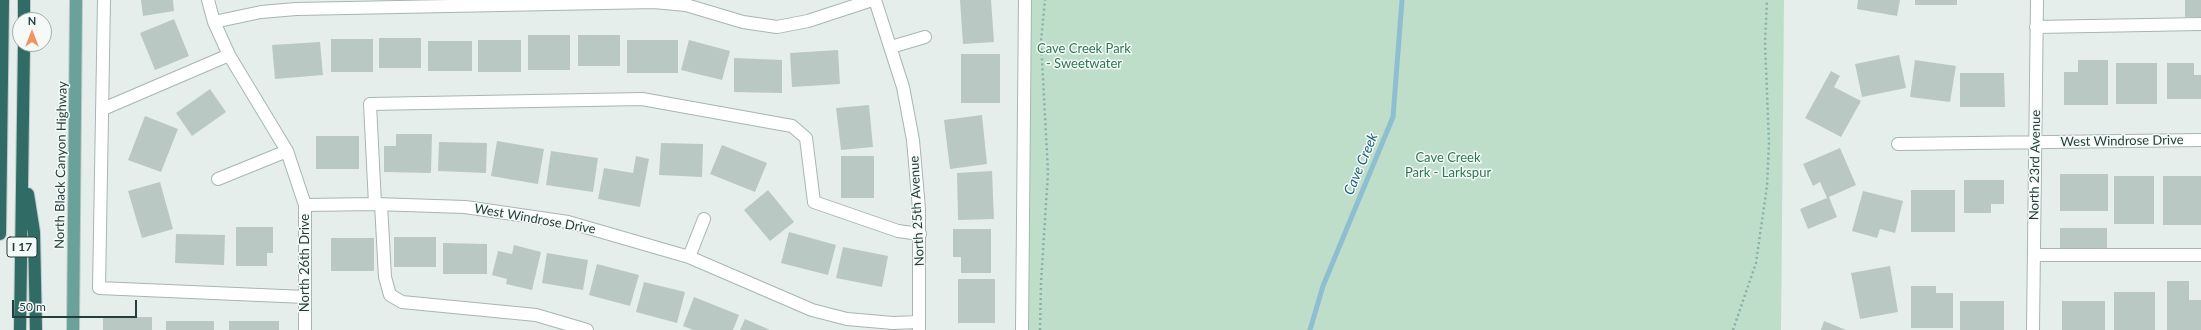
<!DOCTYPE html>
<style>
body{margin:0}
#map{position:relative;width:2201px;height:330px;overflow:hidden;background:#e5eeeb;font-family:Lato,sans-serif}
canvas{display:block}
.north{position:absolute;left:12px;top:12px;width:40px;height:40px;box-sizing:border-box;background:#f5faf8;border:1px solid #a1afac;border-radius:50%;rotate:0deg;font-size:11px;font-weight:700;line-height:16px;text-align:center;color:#243f3b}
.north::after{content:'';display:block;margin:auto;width:14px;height:18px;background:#ef9461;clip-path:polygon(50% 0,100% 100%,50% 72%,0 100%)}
.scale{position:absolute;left:12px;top:300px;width:125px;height:18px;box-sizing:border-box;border:2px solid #243f3b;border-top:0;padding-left:5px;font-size:12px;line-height:14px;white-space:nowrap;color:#243f3b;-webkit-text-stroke:3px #f5faf8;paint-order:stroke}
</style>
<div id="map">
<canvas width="2201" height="330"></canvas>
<div class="north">N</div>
<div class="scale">50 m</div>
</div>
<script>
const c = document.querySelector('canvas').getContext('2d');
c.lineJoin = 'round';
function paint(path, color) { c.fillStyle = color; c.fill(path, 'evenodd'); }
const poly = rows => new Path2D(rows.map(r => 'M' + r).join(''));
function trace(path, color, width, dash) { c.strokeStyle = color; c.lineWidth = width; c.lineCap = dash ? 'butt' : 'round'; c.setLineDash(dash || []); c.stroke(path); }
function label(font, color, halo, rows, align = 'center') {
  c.font = font + ' Lato,sans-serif'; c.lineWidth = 3; c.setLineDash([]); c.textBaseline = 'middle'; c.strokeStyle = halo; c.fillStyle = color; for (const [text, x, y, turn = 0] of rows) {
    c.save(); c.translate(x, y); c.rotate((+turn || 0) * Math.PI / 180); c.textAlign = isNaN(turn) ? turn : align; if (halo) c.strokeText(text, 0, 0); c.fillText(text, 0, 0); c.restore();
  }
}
const green = poly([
 [1025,0,1784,0,1781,330,1028,330]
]);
const stream = poly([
 [1310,330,1323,286,1393,117,1402,0]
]);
const building = poly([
 [141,0,173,0,174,11,143,16],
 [960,0,991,0,994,42,963,44],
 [1858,0,1900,0,1897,16,1857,9],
 [1915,0,1957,0,1957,5,1915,5],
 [2185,0,2201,0,2201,17,2185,17],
 [174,19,189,56,155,70,140,33],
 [528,35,570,35,570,70,528,70],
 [578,35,620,35,620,66,578,66],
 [379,38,421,38,421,68,379,68],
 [331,39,373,39,373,72,331,72],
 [478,40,521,40,521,72,478,72],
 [627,40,678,40,678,73,627,73],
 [689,40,730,51,722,80,681,70],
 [428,41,472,41,472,71,428,71],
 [320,42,323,75,275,79,272,45],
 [838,50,840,84,792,87,790,53],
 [961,54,1000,54,1000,103,961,103],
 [1899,55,1906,88,1862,97,1855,64],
 [734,58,782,60,782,93,734,92],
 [1915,60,1956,66,1950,102,1910,97],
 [2078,60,2108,60,2108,105,2064,105,2064,72,2078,72],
 [2116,63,2157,63,2157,104,2116,104],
 [2167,63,2194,63,2194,75,2201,75,2201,99,2167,99],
 [1831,71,1840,76,1834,87,1861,101,1841,137,1805,118],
 [1960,73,2004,73,2005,107,1960,107],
 [210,89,226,112,192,136,176,113],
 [869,105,873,147,841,150,836,108],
 [982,115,987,164,950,169,944,120],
 [145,116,178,129,161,172,128,160],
 [396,134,432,134,431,173,384,172,384,146,396,146],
 [316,136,359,136,359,169,316,169],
 [497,141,544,149,538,184,491,176],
 [439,142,487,143,486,173,438,171],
 [661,143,703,144,702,177,659,175],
 [722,145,767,163,755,192,710,174],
 [1840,148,1856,185,1829,197,1837,217,1808,229,1800,209,1827,198,1820,182,1813,186,1803,164],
 [551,151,598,158,593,192,546,185],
 [636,156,649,159,640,207,598,199,604,168,633,173],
 [841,156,874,156,874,198,841,198],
 [992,171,994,219,958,220,957,173],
 [2060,174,2108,174,2108,211,2060,211],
 [2114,176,2154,176,2154,224,2114,224],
 [2163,176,2201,176,2201,225,2163,225],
 [1964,180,2004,180,2004,204,1991,204,1991,213,1964,213],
 [160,182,173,229,142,238,128,191],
 [768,190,794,222,770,241,744,210],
 [1911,190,1955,190,1955,232,1911,232],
 [1863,191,1903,201,1895,233,1880,229,1877,238,1852,231],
 [236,227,273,227,273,253,267,253,267,266,236,266],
 [2060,228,2107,228,2107,249,2060,249],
 [953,229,991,229,991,273,961,273,961,257,953,257],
 [789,232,836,245,828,275,781,263],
 [176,234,225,235,224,265,175,263],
 [394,237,436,237,436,267,394,267],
 [331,238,374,238,374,271,331,271],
 [443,243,487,244,487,274,443,274],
 [514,245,541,252,532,290,506,284,507,279,492,275,498,251,512,254],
 [843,247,888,256,882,287,836,278],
 [547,253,588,260,583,290,542,283],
 [597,264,639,275,630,306,589,295],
 [1890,266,1898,312,1860,319,1851,273],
 [958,279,995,279,995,323,958,323],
 [2167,281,2189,281,2189,300,2201,300,2201,330,2167,330],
 [644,282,685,292,677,323,636,312],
 [1911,286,1936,286,1936,293,1953,293,1953,328,1911,328],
 [2114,292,2155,292,2155,330,2114,330],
 [694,297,739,315,733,330,693,330,683,326],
 [1960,301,2004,301,2004,330,1960,330],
 [2062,301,2105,301,2105,330,2062,330],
 [103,317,152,317,152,330,103,330],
 [745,319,770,330,740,330],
 [166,321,214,321,214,330,166,330],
 [229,321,279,321,279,330,229,330],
 [1824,321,1846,330,1821,330]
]);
const path = poly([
 [1040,330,1041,283,1048,172,1041,41,1045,0],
 [1733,330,1756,263,1767,186,1769,143,1765,43,1767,0]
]);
const minor = poly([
 [104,0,99,288,305,297],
 [208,0,214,22,229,55,287,151,305,205,305,330],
 [875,0,903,87,913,140,919,209,919,329],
 [214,22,261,12,296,9,654,2,686,5,743,22,777,27,808,21,872,0],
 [2036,27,2201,24],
 [891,47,925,37],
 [103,109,229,55],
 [1898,144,2201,140],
 [218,179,287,151],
 [375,204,370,104,642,99,792,126,806,138,814,202,898,231,920,234],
 [381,204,385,277,390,295,402,302,536,315,587,330],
 [305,205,375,204,465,207,568,222,689,257,812,310,847,319,893,323,919,322],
 [2034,255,2201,255],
 [689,257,704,219],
 [1022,330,1025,0],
 [2033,330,2037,0]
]);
const major = poly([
 [73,330,76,0]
]);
const highway = poly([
 [24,20,24,0],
 [28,194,34,232,36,330],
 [0,234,3,0],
 [20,330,24,44]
]);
const shields = [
 [22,247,30]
];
const shieldNames = [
 ["I 17",22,247]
];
const parkNames = [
 ["Cave Creek Park",1084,49],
 ["- Sweetwater",1084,64],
 ["Cave Creek",1448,158],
 ["Park - Larkspur",1448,173]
];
const streetNames = [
 ["West Windrose Drive",2122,141,-1],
 ["North Black Canyon Highway",61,165,-89],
 ["North 23rd Avenue",2035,165,-89],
 ["North 25th Avenue",917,211,-93],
 ["West Windrose Drive",535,219,10],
 ["North 26th Drive",305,263,-90]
];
const waterNames = [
 ["Cave Creek",1361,164,-67]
];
paint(green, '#bedeca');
trace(stream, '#8ebfd1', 5);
paint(building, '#bac8c4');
trace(minor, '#a7b6b3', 14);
trace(major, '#c2c9c8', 14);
trace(highway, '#c2c9c8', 14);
trace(path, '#86b1a8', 2.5, [2, 3]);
trace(minor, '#fff', 12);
trace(major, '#6aa29a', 12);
trace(highway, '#306b66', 12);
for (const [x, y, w] of shields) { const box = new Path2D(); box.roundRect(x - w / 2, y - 10, w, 20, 3); c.fillStyle = '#f5faf8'; c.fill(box); trace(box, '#243f3b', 1); }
label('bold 12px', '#243f3b', null, shieldNames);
label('13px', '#2e7652', '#f5faf8', parkNames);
label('13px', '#243f3b', '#f5faf8', streetNames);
label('italic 14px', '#1e617b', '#f5faf8', waterNames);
</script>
